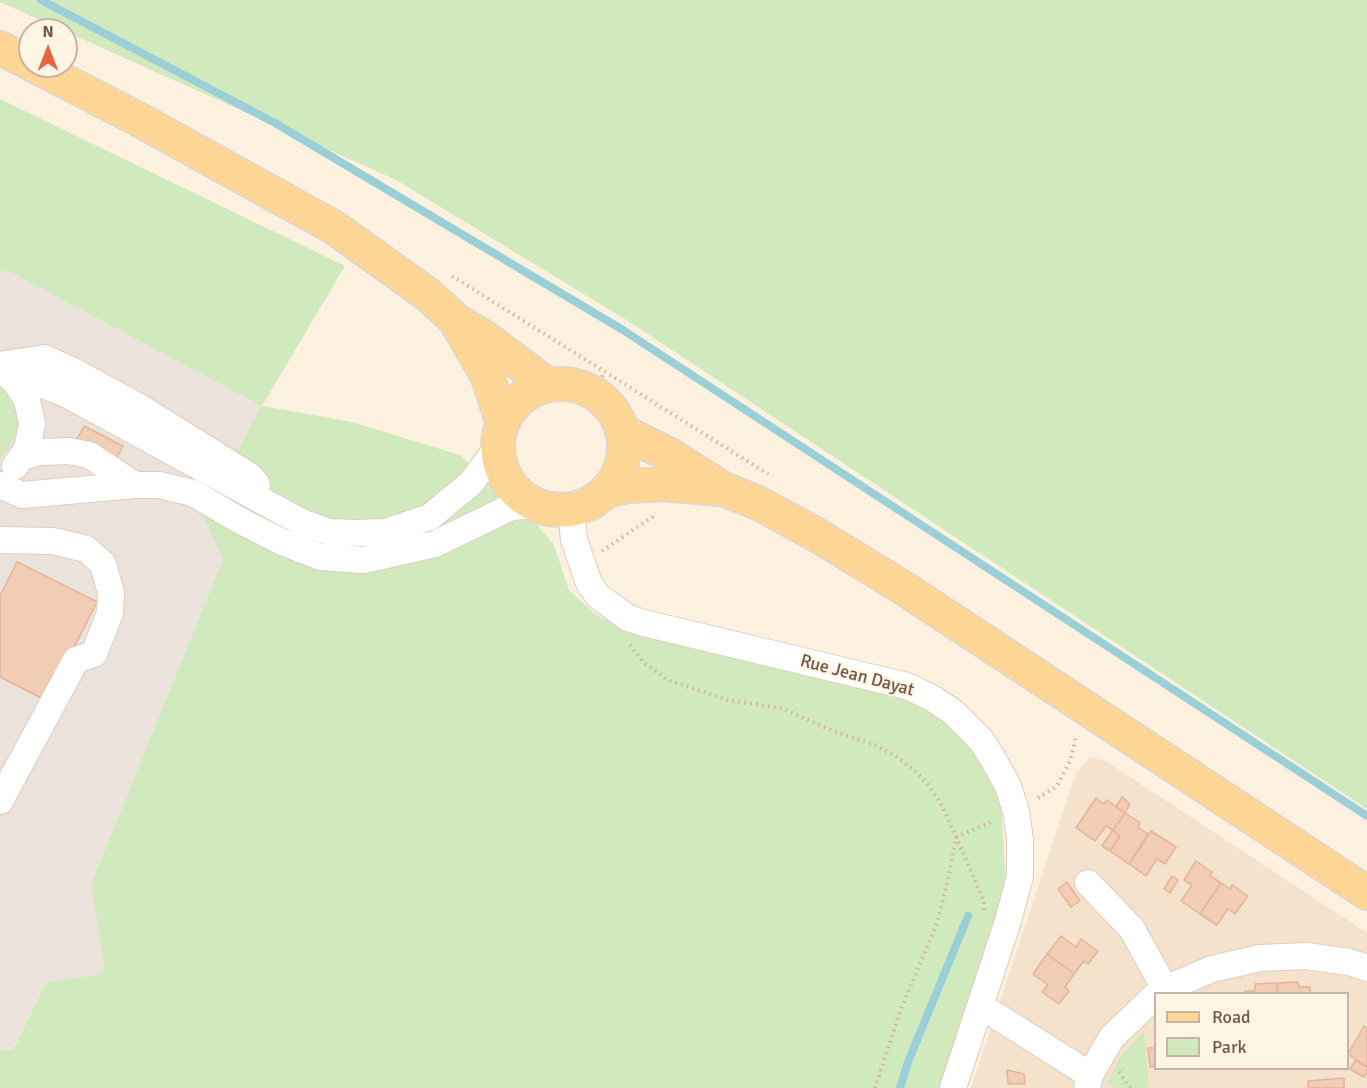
<!DOCTYPE html>
<style>
body{margin:0}
#map{position:relative;width:1367px;height:1088px;overflow:hidden;background:#fcf1df;font-family:Signika,sans-serif}
canvas{display:block}
.legend{position:absolute;left:1154px;top:992px;width:195px;height:78px;box-sizing:border-box;background:#fff5e5;border:2px solid #c7b5a5;margin:0;padding:8px 10px;list-style:none;font-size:18px;color:#735646}
.legend li{display:flex;align-items:center;gap:12px;height:30px}
.legend b{width:30px;border:2px solid #c7b5a5}
.north{position:absolute;left:18px;top:18px;width:60px;height:60px;box-sizing:border-box;background:#fff5e5;border:2px solid #c7b5a5;border-radius:50%;rotate:0deg;font-size:16px;font-weight:700;line-height:24px;text-align:center;color:#735646}
.north::after{content:'';display:block;margin:auto;width:21px;height:27px;background:#ea6440;clip-path:polygon(50% 0,100% 100%,50% 72%,0 100%)}
</style>
<div id="map">
<canvas width="1367" height="1088"></canvas>
<ul class="legend">
<li><b style="height:8px;background:#fdd595"></b>Road</li>
<li><b style="height:16px;background:#d0eabe"></b>Park</li>
</ul>
<div class="north">N</div>
</div>
<script>
const c = document.querySelector('canvas').getContext('2d');
c.lineJoin = 'round';
function paint(path, color) { c.fillStyle = color; c.fill(path, 'evenodd'); }
const poly = rows => new Path2D(rows.map(r => 'M' + r).join(''));
function trace(path, color, width, dash) { c.strokeStyle = color; c.lineWidth = width; c.lineCap = dash ? 'butt' : 'round'; c.setLineDash(dash || []); c.stroke(path); }
function label(font, color, halo, rows, align = 'center') {
  c.font = font + ' Signika,sans-serif'; c.lineWidth = 4.5; c.setLineDash([]); c.textBaseline = 'middle'; c.strokeStyle = halo; c.fillStyle = color; for (const [text, x, y, turn = 0] of rows) {
    c.save(); c.translate(x, y); c.rotate((+turn || 0) * Math.PI / 180); c.textAlign = isNaN(turn) ? turn : align; if (halo) c.strokeText(text, 0, 0); c.fillText(text, 0, 0); c.restore();
  }
}
const residential = poly([
 [1090,757,1106,761,1367,933,1367,1088,971,1088,1076,773],
 [1156,994,1348,994,1348,1068,1156,1068]
]);
const industrial = poly([
 [3,268,261,406,236,455,223,559,91,884,104,964,100,974,46,982,12,1049,0,1051,0,273]
]);
const green = poly([
 [0,0,1367,0,1367,809,628,321,396,180,0,2],
 [0,99,345,266,262,406,352,422,460,455,538,526,554,545,569,590,595,614,635,634,887,690,940,717,979,755,1001,803,1006,885,941,1088,0,1088,0,1051,13,1049,46,982,100,974,104,964,91,884,223,559,201,512,236,455,261,406,3,268,0,273],
 [0,382,15,404,18,417,17,430,13,442,0,458],
 [1144,1030,1149,1088,1116,1088,1107,1084,1119,1058]
]);
const stream = poly([
 [41,0,275,123,623,330,1367,816],
 [900,1088,908,1062,968,916]
]);
const building = poly([
 [84,426,123,446,115,461,76,441,84,426],
 [17,562,97,602,47,701,0,677,0,596,17,562],
 [1122,797,1130,804,1125,813,1116,807,1122,797],
 [1096,798,1104,804,1107,800,1125,813,1113,830,1106,826,1095,841,1076,828,1096,798],
 [1125,813,1140,823,1138,827,1148,834,1129,864,1110,851,1120,836,1113,830,1125,813],
 [1113,830,1120,836,1110,851,1102,846,1113,830],
 [1151,831,1176,847,1165,864,1157,859,1146,876,1129,864,1151,831],
 [1196,861,1212,872,1210,876,1221,883,1200,914,1181,901,1192,885,1184,880,1196,861],
 [1172,876,1178,880,1170,893,1164,889,1172,876],
 [1067,882,1080,901,1071,907,1058,889,1067,882],
 [1221,883,1230,889,1232,885,1248,896,1235,914,1228,909,1217,925,1200,914,1221,883],
 [1061,936,1076,947,1081,939,1098,951,1088,964,1084,961,1074,974,1047,954,1061,936],
 [1047,954,1074,974,1065,987,1069,991,1059,1004,1042,992,1048,985,1033,974,1047,954],
 [1298,982,1299,987,1310,987,1310,994,1277,994,1277,983,1298,982],
 [1277,983,1277,994,1245,994,1245,991,1255,991,1255,984,1277,983],
 [1364,1026,1367,1028,1367,1067,1348,1054,1364,1026],
 [1148,1048,1156,1048,1156,1066,1150,1067,1148,1048],
 [1356,1060,1367,1067,1367,1072,1364,1077,1350,1069,1356,1060],
 [1007,1070,1024,1074,1025,1084,1008,1084,1007,1070],
 [1344,1078,1344,1088,1308,1088,1308,1081,1344,1078]
]);
const path = poly([
 [452,276,768,474],
 [597,394,604,371],
 [602,551,652,517,655,512],
 [630,645,643,662,668,680,728,700,781,708,833,731,875,745,897,757,913,769,929,786,943,807,984,901,984,910],
 [1038,798,1057,786,1070,761,1076,738],
 [956,837,994,821],
 [1119,1072,1130,1088],
 [875,1088,901,1009,936,926,948,880,956,838]
]);
const minor = poly([
 [0,365,45,358,71,370,141,408,250,476,257,485],
 [0,368,68,395,301,522,329,532,357,533,385,532,430,517,471,483,498,447],
 [4,373,14,380,27,400,32,424,27,449,15,466],
 [21,457,41,452,69,451,89,455,135,485,159,485,193,493,239,520,282,542,320,557,364,560,435,544,511,507,536,505],
 [0,485,22,495,135,485],
 [571,510,574,540,589,583,598,596,628,618,644,623,907,686,932,698,953,712,981,740,992,757,1008,786,1016,811,1020,840,1020,876,1008,921,953,1088],
 [0,540,53,541,86,549,103,564,111,593,110,613,94,654,76,660,0,801],
 [1088,883,1132,929,1165,989],
 [1158,994,1165,989,1212,969,1260,958,1306,956,1349,962,1367,968],
 [979,1008,995,1015,1090,1075],
 [1087,1088,1090,1075,1112,1037,1156,995]
]);
const major = poly([
 [0,48,30,63],
 [35,66,136,118,335,228,427,294,457,321,485,338,548,385],
 [457,323,487,375,503,423],
 '498 447a63 63 0 1 1 126 0a63 63 0 1 1-126 0Z',
 [623,432,670,455,723,489,758,503,817,535,905,589,1367,893],
 [608,490,628,486,664,484,718,489]
]);
const streetNames = [
 ["Rue Jean Dayat",857,676,15]
];
paint(residential, '#f4e2cd');
paint(industrial, '#eae2db');
paint(green, '#d0eabe');
trace(stream, '#9acfd8', 8);
paint(building, '#f2cdb6');
trace(building, '#e5b396', 1.5);
trace(minor, '#e0ccbb', 28);
trace(major, '#ddd6d3', 36);
trace(path, '#d7b19a', 4, [1.5, 4.5]);
trace(minor, '#fff', 26);
trace(major, '#fdd595', 33);
label('18px', '#735646', '#fff5e5', streetNames);
</script>
